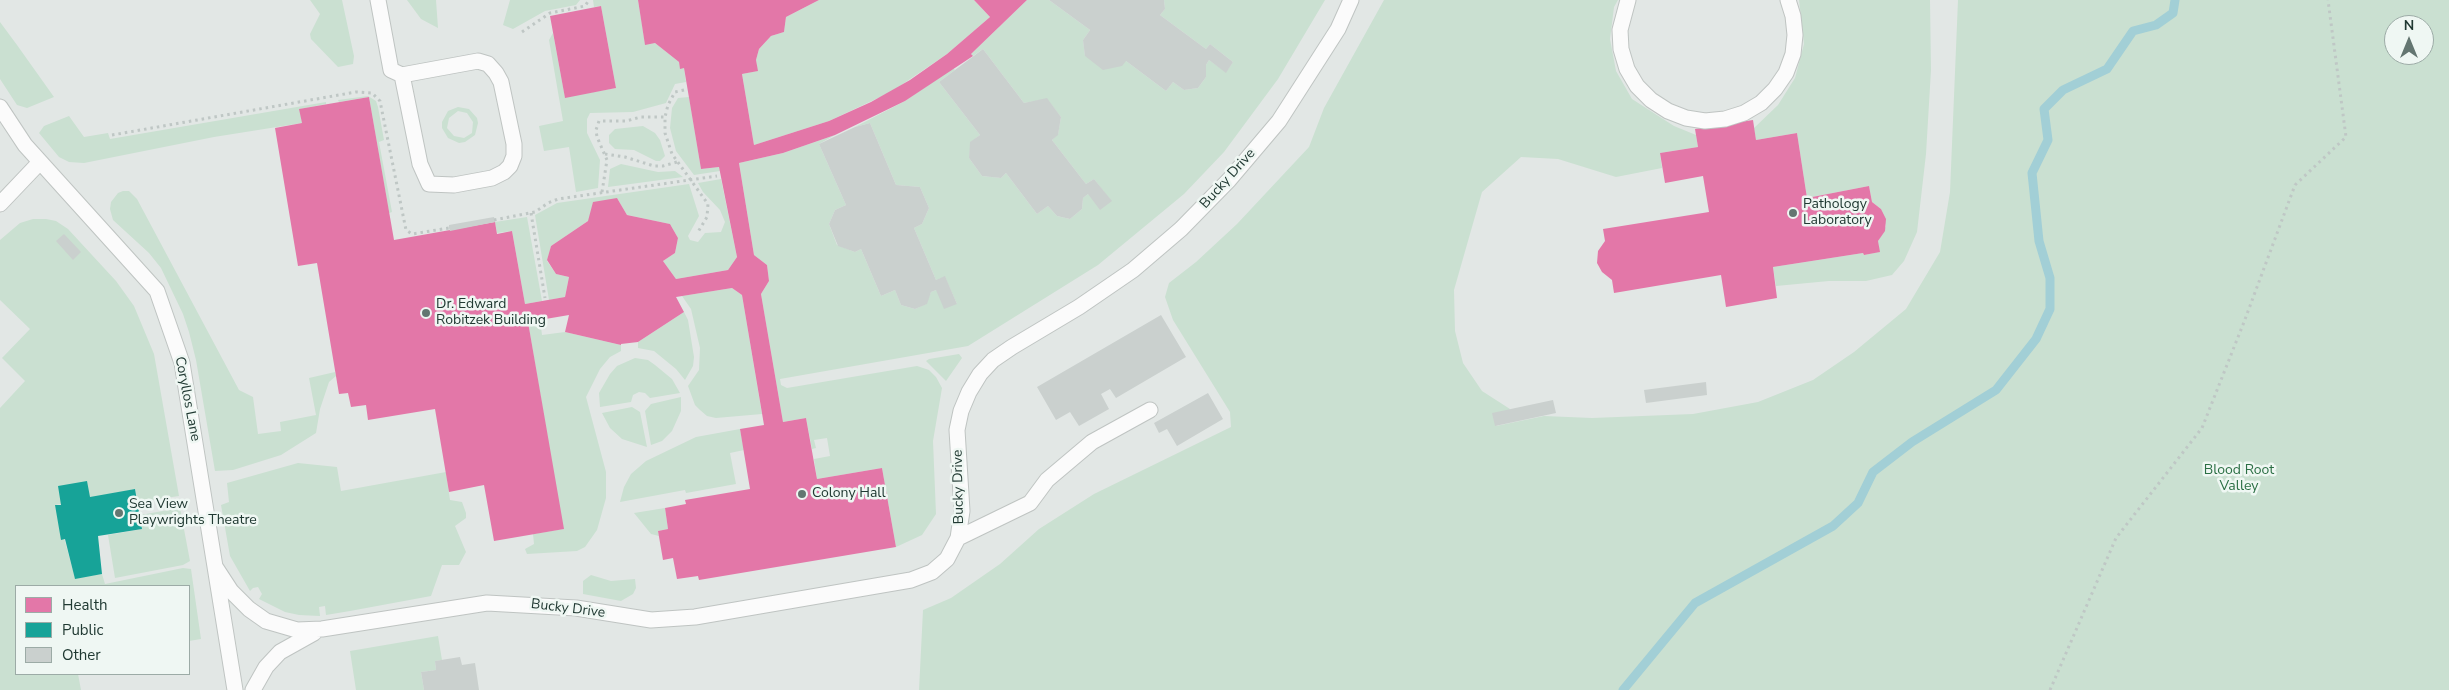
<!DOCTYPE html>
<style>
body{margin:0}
#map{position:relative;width:2449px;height:690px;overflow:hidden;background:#e2e7e5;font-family:"Nunito Sans",sans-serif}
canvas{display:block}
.legend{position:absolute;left:15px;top:585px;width:175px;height:90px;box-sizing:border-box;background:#eff7f3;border:1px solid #9caba6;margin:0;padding:6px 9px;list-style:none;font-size:15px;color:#203932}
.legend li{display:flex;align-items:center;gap:10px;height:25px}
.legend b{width:25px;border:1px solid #9caba6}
.north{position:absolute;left:2384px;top:15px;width:50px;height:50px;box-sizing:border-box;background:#eff7f3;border:1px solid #9caba6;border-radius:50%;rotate:0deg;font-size:14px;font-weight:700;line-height:20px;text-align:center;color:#203932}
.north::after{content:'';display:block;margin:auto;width:18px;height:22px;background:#647671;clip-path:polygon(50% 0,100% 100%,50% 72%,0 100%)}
</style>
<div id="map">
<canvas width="2449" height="690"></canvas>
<ul class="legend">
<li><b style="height:14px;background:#e377a8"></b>Health</li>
<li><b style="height:14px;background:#17a398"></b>Public</li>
<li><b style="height:14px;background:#cad0ce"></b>Other</li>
</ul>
<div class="north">N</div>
</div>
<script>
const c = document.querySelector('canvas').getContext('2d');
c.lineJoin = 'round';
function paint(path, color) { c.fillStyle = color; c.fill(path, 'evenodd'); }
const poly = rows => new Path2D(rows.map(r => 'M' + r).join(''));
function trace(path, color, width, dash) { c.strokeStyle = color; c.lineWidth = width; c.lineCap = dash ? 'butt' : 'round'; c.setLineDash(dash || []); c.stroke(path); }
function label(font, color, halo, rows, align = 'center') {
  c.font = font + ' "Nunito Sans",sans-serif'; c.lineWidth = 5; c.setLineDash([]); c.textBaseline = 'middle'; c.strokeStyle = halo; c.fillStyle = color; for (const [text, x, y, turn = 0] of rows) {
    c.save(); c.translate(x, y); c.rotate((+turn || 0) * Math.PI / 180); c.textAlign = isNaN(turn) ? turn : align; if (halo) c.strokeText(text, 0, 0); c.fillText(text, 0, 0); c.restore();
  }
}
const green = poly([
 [310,0,342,0,354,56,353,64,338,67,311,39,310,34,320,14],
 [407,0,436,0,438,28,421,19],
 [510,0,580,0,576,5,545,11,513,29,503,25],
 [593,0,638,0,645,44,655,43,679,62,680,68,684,68,686,82,675,84,666,103,633,112,590,113,587,119,587,133,600,160,598,188,576,192,569,147,544,151,539,126,563,121,549,40,553,33,565,97,616,88,601,6,594,7],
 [819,0,974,0,990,17,947,54,891,92,829,121,754,145,742,74,757,71,756,60,759,49,771,36,784,32,786,17],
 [1027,0,1049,0,1090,30,1083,40,1085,56,1126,61,1166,91,1173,82,1184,90,1198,88,1206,77,1206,65,1209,60,1226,72,1233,62,1210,44,1206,49,1160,15,1165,9,1164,0,1325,0,1278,79,1224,152,1184,194,1098,265,968,346,780,379,781,385,787,388,917,366,929,370,936,377,942,388,933,441,936,514,922,535,896,547,882,468,817,479,814,459,830,456,827,438,814,440,816,448,812,449,806,418,783,422,761,294,769,281,767,265,754,255,739,163,783,153,835,135,819,144,846,205,835,210,829,224,837,245,855,252,861,249,881,296,895,290,901,305,915,309,926,304,931,292,936,290,957,304,945,277,936,280,914,228,922,224,929,208,920,187,896,185,870,123,855,127,905,101,953,68,955,70,939,82,980,135,971,142,969,158,982,176,1001,178,1006,173,1037,214,1048,206,1057,216,1070,219,1082,209,1083,198,1088,194,1111,201,1094,179,1086,184,1052,140,1058,134,1061,117,1047,99,1024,103,983,49,973,56,971,54],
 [1384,0,1618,0,1614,7,1610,39,1616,71,1632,99,1674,126,1696,135,1698,147,1660,153,1662,168,1616,177,1558,159,1521,157,1482,192,1454,290,1455,331,1463,363,1482,391,1510,409,1496,426,1544,416,1592,418,1693,414,1758,402,1813,380,1854,352,1906,309,1940,252,1950,192,1958,0,2449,0,2449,690,919,690,923,610,951,598,1000,564,1039,529,1094,494,1231,427,1230,412,1173,320,1165,297,1169,283,1196,262,1237,224,1309,147,1324,108],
 [2394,25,2424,25,2424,55,2394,55],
 [1799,0,1930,0,1931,70,1926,154,1917,232,1904,261,1892,275,1866,281,1829,281,1776,286,1773,267,1863,253,1864,255,1879,252,1878,241,1886,226,1881,209,1872,202,1869,186,1807,198,1797,133,1756,140,1754,128,1778,105,1795,78,1804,44],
 [0,22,17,45,54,97,27,108,17,105,0,79],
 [368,96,376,101,378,107,384,140,379,142,392,212,389,213,369,97,339,102,338,100],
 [689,97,701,169,719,167,720,171,694,175,676,151,670,128,672,108,678,98],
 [326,102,326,104,300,109,302,123,214,137,84,163,69,162,59,157,39,133,44,126,69,116,84,137,108,133,110,139],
 [458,107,469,109,477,118,478,123,475,135,465,142,459,143,448,138,442,128,442,122,448,111],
 [458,111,467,113,473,122,472,133,464,138,454,136,447,128,449,118],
 [643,126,655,133,660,140,665,156,660,161,656,161,634,150,615,149,609,143,609,135,615,129],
 [621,164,658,172,675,171,683,177,608,187,610,169],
 [721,179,737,257,728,270,676,279,663,261,675,253,678,238,670,224,627,215,617,198,588,221,551,246,547,261,556,274,569,277,565,297,549,300,535,215,557,203,689,184,699,216,688,236,690,240,698,242,705,233,721,232,725,222,720,210,703,192,698,183],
 [123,191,129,191,137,199,239,390,253,397,258,434,281,431,280,422,316,415,309,378,335,372,336,376,329,382,320,409,316,433,281,455,233,470,215,471,196,360,189,332,183,314,161,268,149,253,113,220,110,209,111,202,118,193],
 [527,217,542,301,525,304,512,231,497,233,495,222],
 [33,219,46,219,56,221,68,229,116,281,134,306,154,354,179,496,138,502,135,489,55,505,75,578,102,574,105,584,183,568,191,569,201,639,189,641,189,586,16,586,16,674,78,674,81,690,0,690,0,408,25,381,2,358,30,329,0,300,0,240,20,223],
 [732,288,742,295,762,414,716,418,707,416,700,410,695,405,688,386,699,370,700,348,691,309,682,296],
 [684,312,688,320,694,357,693,366,685,380,676,369,654,351,638,348,638,342],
 [540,320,542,335,565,332,621,345,621,351,610,357,600,369,586,397,606,472,606,498,597,530,585,547,577,551,527,554,525,549,534,544,533,534,563,529,528,322],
 [959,354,962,358,946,381,926,361,929,359],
 [635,358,648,360,655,365,672,379,680,393,650,398,645,393,639,392,633,395,631,402,600,407,599,393,610,374,617,366],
 [681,397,681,411,672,431,662,441,651,445,645,411,651,404],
 [632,407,640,412,647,447,622,439,610,428,602,413],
 [740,429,744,450,730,453,736,484,686,493,685,490,620,502,624,487,631,474,646,461,696,437],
 [298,463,337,467,341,491,446,472,450,500,462,502,466,513,466,518,455,526,466,552,459,565,442,565,431,596,350,611,326,615,325,606,319,607,320,616,299,615,285,612,259,599,262,594,258,587,253,588,250,591,230,556,221,505,229,502,227,483],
 [180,508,190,561,183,565,115,578,108,535,142,529,140,515],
 [665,508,668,529,658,531,659,536,651,534,634,513],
 [591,575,611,581,635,579,636,588,633,594,621,601,583,594,583,581],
 [438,636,442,660,435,661,436,670,421,672,424,690,356,690,350,651]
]);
const health = poly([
 [638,0,819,0,786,17,784,32,771,36,759,49,756,60,758,71,742,74,754,145,829,121,871,102,910,80,947,54,990,17,974,0,1027,0,971,54,973,56,905,101,835,135,783,153,739,163,754,255,767,265,769,281,761,294,783,422,806,418,817,479,882,468,896,547,699,580,698,576,677,579,673,558,663,560,658,531,668,529,665,508,686,504,685,500,750,489,740,429,764,425,742,295,732,288,676,297,684,312,638,342,621,344,621,345,565,332,569,315,528,322,564,529,494,541,484,485,449,492,435,409,368,420,366,405,351,407,348,393,339,394,317,263,298,266,275,128,302,123,299,109,369,97,394,240,495,222,497,234,512,231,525,304,565,297,569,277,556,274,547,260,551,246,588,221,593,202,617,198,627,215,670,224,678,238,675,253,663,261,676,279,728,270,737,257,719,167,701,169,684,68,680,69,679,62,655,43,645,45],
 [601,6,616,88,565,98,550,16],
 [1753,120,1756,140,1797,133,1807,198,1869,186,1872,202,1881,209,1886,219,1885,231,1878,241,1880,252,1864,255,1863,253,1773,267,1777,298,1726,307,1721,275,1614,293,1612,280,1602,272,1597,263,1598,251,1605,241,1603,229,1709,212,1703,176,1665,183,1660,153,1698,147,1695,129]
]);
const public = poly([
 [87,481,90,497,135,489,142,529,98,536,102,574,75,579,65,539,61,540,55,505,61,505,58,486]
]);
const stream = poly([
 [1623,690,1695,603,1833,526,1858,503,1873,472,1912,442,1996,390,2036,339,2050,309,2050,278,2039,241,2032,173,2048,140,2044,109,2063,90,2107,69,2133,31,2156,25,2173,13,2175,0]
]);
const building = poly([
 [1049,0,1164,0,1165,9,1160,15,1206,49,1210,44,1233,62,1226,73,1209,60,1206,65,1206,77,1198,88,1184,90,1173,82,1166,91,1126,61,1122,66,1103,70,1085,56,1083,40,1090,30],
 [983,49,1024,103,1047,98,1061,117,1058,135,1052,140,1086,184,1094,179,1112,201,1100,210,1088,194,1083,198,1082,209,1070,219,1057,216,1048,206,1037,214,1006,173,1001,178,982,176,969,158,970,142,980,135,939,82],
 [870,123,896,185,920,187,929,208,922,224,914,228,936,280,945,276,957,304,944,309,936,290,931,292,927,304,915,309,901,305,895,290,881,296,861,249,855,252,838,246,829,224,835,210,846,205,819,144,855,127],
 [494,217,495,222,450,231,449,228,449,225],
 [64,234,81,252,73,260,56,241],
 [1161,315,1186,357,1116,398,1110,389,1101,394,1109,409,1079,426,1070,412,1056,420,1037,387],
 [1706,382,1707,395,1646,403,1644,390],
 [1208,393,1223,419,1177,446,1167,429,1159,433,1154,423],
 [1553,400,1556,413,1495,426,1492,413],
 [460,657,462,665,475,663,479,690,424,690,421,672,436,670,435,661]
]);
const path = poly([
 [522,32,550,13,585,6,589,0],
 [684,90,675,92,668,105,665,117,665,133,672,154,708,204,707,217,698,232],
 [112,135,356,92,372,93,380,101,406,230,412,234,449,228],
 [605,154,625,157,654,166,663,166,677,162],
 [602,192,607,160,597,137,596,130,599,121,626,121,641,117,665,117],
 [531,213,545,298],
 [494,220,535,212,548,203,558,199,717,176],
 [2050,690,2116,538,2202,428,2244,322,2295,185,2346,137,2328,0]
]);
const lane = poly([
 [378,0,391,70,402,75,478,61,488,64,496,73,501,82,514,144,514,156,510,166,504,172,492,178,454,185,429,184,420,164,402,75],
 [1628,0,1620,30,1621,49,1627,69,1637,86,1651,100,1668,111,1686,118,1705,121,1725,119,1744,113,1761,103,1775,89,1786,73,1793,54,1795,35,1793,16,1788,0],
 [0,107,25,145,157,291,182,363,235,690],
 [0,204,40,162],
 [958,538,1030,503,1047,480,1092,442,1150,410],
 [216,568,231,591,249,609,266,621,297,630,322,629,487,603,576,608,651,620,695,617,911,580,932,572,947,559,958,538,962,511,957,430,961,411,969,392,980,374,993,360,1012,347,1079,307,1133,270,1181,229,1229,180,1279,121,1338,29,1351,0],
 [253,690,266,667,280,652,314,633]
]);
const markers = [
 [1793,213,5,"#647671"],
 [426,313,5,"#647671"],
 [802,494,5,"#647671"],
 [119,513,5,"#647671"]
];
const streetNames = [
 ["Bucky Drive",1228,179,-48],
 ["Coryllos Lane",187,399,79],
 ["Bucky Drive",959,487,-91],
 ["Bucky Drive",568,609,7]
];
const poiNames = [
 ["Pathology",1803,205],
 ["Laboratory",1803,221],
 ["Dr. Edward",436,305],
 ["Robitzek Building",436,321],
 ["Colony Hall",812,494],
 ["Sea View",129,505],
 ["Playwrights Theatre",129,521]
];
const parkNames = [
 ["Blood Root",2239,471],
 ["Valley",2239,487]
];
paint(green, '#cae0d1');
paint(health, '#e377a8');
paint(public, '#17a398');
trace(stream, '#a2cfd6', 9);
paint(building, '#cad0ce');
trace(lane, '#bfc4c2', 17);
trace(path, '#bfc7c5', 3, [2.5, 4]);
trace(lane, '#fbfbfb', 15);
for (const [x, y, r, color] of markers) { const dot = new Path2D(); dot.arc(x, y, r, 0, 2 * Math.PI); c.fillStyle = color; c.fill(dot); trace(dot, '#eff7f3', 2); }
label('14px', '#203932', '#eff7f3', streetNames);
label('14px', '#203932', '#eff7f3', poiNames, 'left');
label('14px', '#2b6f44', '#eff7f3', parkNames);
</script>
